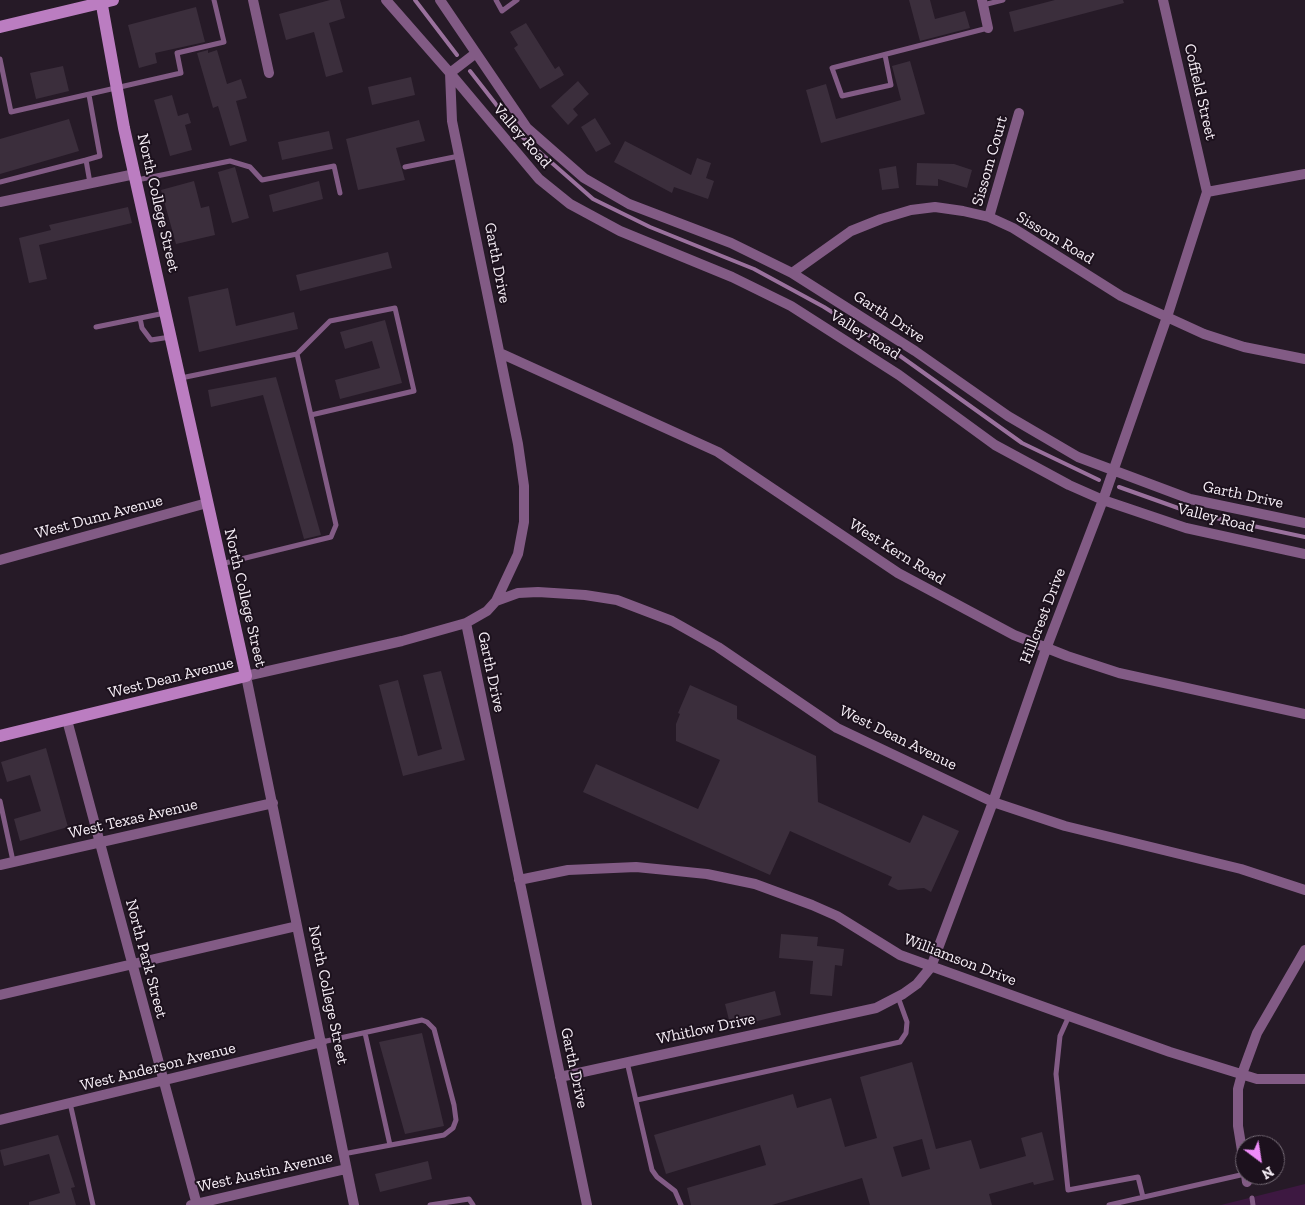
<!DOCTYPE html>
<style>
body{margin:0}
#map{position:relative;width:1305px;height:1205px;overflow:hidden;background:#261a27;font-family:"Zilla Slab",serif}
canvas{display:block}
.north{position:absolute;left:1235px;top:1135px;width:50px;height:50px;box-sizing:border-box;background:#1c111d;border:1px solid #736974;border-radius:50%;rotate:149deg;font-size:14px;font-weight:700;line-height:20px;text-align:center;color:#f6eef6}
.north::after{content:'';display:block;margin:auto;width:18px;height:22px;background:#ee8cf8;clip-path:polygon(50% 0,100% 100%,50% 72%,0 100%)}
</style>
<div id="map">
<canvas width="1305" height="1205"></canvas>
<div class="north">N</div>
</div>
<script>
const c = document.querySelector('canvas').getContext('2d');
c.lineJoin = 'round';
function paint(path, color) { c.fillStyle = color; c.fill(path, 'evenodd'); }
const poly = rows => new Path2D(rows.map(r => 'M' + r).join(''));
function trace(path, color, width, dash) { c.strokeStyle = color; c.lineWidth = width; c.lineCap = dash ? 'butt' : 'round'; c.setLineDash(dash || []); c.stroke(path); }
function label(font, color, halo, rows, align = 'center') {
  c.font = font + ' "Zilla Slab",serif'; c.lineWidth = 4; c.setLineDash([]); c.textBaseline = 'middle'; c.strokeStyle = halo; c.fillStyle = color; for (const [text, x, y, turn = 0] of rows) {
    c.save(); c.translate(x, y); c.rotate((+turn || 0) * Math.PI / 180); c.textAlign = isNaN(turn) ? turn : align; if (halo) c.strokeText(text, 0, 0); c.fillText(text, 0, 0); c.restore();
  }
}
const green = poly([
 [1305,1184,1305,1205,1221,1205]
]);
const stream = poly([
 [415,0,457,55],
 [470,71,520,135,593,199,650,227,754,269,824,307,889,348,1022,443,1099,480],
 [1119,487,1192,513,1305,537]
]);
const building = poly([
 [330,0,340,0,345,18,329,23,343,72,326,77,314,32,286,40,279,14],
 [909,0,930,0,935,19,965,11,970,28,920,41],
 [1055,0,1123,0,1124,3,1014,32,1009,12],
 [196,7,205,42,155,53,157,63,139,68,128,25],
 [526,23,555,69,559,66,564,75,540,89,514,48,518,45,510,32],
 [208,50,208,53,217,50,227,84,241,79,247,98,236,101,247,141,230,146,218,106,213,108,197,53],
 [910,61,925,114,821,143,806,90,826,84,836,119,901,100,892,66],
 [63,66,69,91,36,99,30,73],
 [411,77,415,95,372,105,368,87],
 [578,81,589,94,573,109,578,115,568,125,551,106],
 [172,95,178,116,188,113,191,123,185,125,192,150,170,156,154,100],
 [595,118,611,144,596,152,581,127],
 [69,119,79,151,0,174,0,139],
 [419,120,425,141,396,148,405,180,358,190,346,139],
 [329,131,333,149,282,160,278,142],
 [625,141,691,175,697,158,711,163,706,178,714,181,708,199,674,187,672,193,614,162],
 [917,163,954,164,972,170,967,188,938,179,938,186,916,185],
 [896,166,899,188,882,190,879,169],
 [235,167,249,218,232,223,218,172],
 [194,181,201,208,209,206,215,235,176,244,161,190],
 [319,181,323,199,273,212,269,195],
 [128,207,132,223,39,245,47,279,29,283,19,238,51,230,49,225],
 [388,252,392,268,300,291,296,275],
 [228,288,236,326,294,312,298,329,199,352,188,297],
 [385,320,402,383,340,399,335,380,380,368,372,341,345,349,340,332],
 [276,377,321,535,304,539,263,395,211,407,208,390],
 [441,671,465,760,403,776,379,685,398,680,418,756,442,749,423,675],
 [690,685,737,706,737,719,816,756,818,802,910,843,923,815,959,831,931,892,924,888,898,890,888,885,892,877,790,831,770,875,583,792,596,764,698,809,720,760,676,741,676,724,680,714,678,713],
 [46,748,68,827,20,841,14,819,41,811,30,775,7,782,1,762],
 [781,934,818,937,817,946,844,949,842,966,835,965,832,996,810,994,813,961,779,958],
 [775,991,781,1015,731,1028,725,1004],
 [422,1033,444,1126,405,1134,379,1042],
 [912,1062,936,1149,971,1140,980,1169,1026,1156,1021,1138,1042,1132,1054,1180,1034,1185,1033,1182,989,1194,992,1205,870,1205,862,1178,772,1205,691,1205,687,1188,766,1165,760,1145,666,1174,654,1135,793,1094,797,1108,831,1098,845,1147,877,1138,860,1077],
 [922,1139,930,1169,902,1177,893,1147],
 [58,1135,75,1187,71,1188,76,1205,29,1205,29,1202,60,1193,49,1154,4,1166,0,1150],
 [428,1161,432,1179,380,1192,375,1174]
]);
const lane = poly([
 [496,0,502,11,517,0],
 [983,5,1003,0],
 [885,55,891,85,842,96,832,68,988,28],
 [0,59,11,112,181,73,177,53,224,42,214,0],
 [86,160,100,156,89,95],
 [405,167,459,156],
 [137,180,230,161,250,167,262,180,334,166,340,193],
 [0,182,86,160,90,183],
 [140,318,142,328,151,340,170,337],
 [96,327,165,313],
 [297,354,330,321,395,308,414,391,311,415],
 [181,378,297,354,336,525,331,537,221,564],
 [0,801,13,861],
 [1069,1016,1060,1036,1056,1074,1068,1190,1138,1177,1143,1197],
 [365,1033,390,1145],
 [322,1042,422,1020,427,1022,434,1029,454,1105,456,1120,453,1128,444,1135,343,1154],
 [627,1062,652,1170,657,1177,675,1191,681,1205],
 [637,1100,900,1042,906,1033,907,1022,898,997],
 [70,1103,93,1205],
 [1252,1198,1253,1205],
 [430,1205,469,1199,473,1205],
 [1109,1205,1245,1174]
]);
const street = poly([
 [253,0,269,73],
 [386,0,450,73,539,179,570,204,620,231,732,277,791,306,899,375,995,445,1069,485,1103,500,1186,528,1305,554],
 [440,0,527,128,584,178,629,204,731,243,792,273,915,351,1008,416,1078,457,1190,499,1305,523],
 [982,0,988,28],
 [1163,0,1207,192],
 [1207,192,1305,174],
 [0,202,135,174],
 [989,217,1019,113],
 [792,273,851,231,881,219,911,210,935,207,963,211,989,217,1013,228,1121,296,1204,334,1244,347,1305,359],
 [500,353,718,452,898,573,1014,635,1067,656,1119,673,1305,714],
 [0,560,207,503],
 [496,601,518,593,538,592,585,595,617,600,672,621,718,647,837,728,993,802,1065,826,1241,869,1305,890],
 [466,623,587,1205],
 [67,720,197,1205],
 [0,865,273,803],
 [519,880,568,870,636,867,707,874,755,884,812,905,837,916,900,955,1069,1016,1170,1052,1257,1079,1305,1079],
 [0,995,297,926],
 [560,1077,876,1008,903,994,917,984,931,967,993,802,1046,649,1103,500,1167,317,1207,192],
 [0,1120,322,1042],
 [1245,1169,1238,1126,1238,1089,1242,1074,1257,1033,1305,950],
 [1246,1175,1247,1182],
 [191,1205,346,1169],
 [354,1205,246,676,402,641,466,623,487,611,496,601,518,554,524,522,524,486,518,444,452,121,450,73,476,53]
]);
const secondary = poly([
 [0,27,113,0],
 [0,736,246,676,124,128,101,0]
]);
const streetNames = [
 ["Coffield Street",1200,92,77],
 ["Valley Road",522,136,49],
 ["Sissom Court",990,161,-74],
 ["North College Street",158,203,77],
 ["Sissom Road",1055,238,31],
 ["Garth Drive",497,263,79],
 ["Garth Drive",889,317,33],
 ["Valley Road",865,335,32],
 ["Garth Drive",1243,495,12],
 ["West Dunn Avenue",99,517,-15],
 ["Valley Road",1216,518,14],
 ["West Kern Road",897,552,32],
 ["North College Street",245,598,77],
 ["Hillcrest Drive",1043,616,-69],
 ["Garth Drive",491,672,78],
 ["West Dean Avenue",171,678,-14],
 ["West Dean Avenue",898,738,26],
 ["West Texas Avenue",133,819,-13],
 ["North Park Street",146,959,75],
 ["Williamson Drive",960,960,21],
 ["North College Street",328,995,78],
 ["Whitlow Drive",706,1029,-12],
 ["West Anderson Avenue",158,1067,-14],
 ["Garth Drive",574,1068,78],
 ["West Austin Avenue",265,1172,-13]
];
paint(green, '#3d1841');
trace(stream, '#9a719d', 4);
paint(building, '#3b2e3c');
trace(lane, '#825b85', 5);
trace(street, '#825b85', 10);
trace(secondary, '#bb7dc1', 12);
label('16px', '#f6eef6', '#1c111d', streetNames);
</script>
